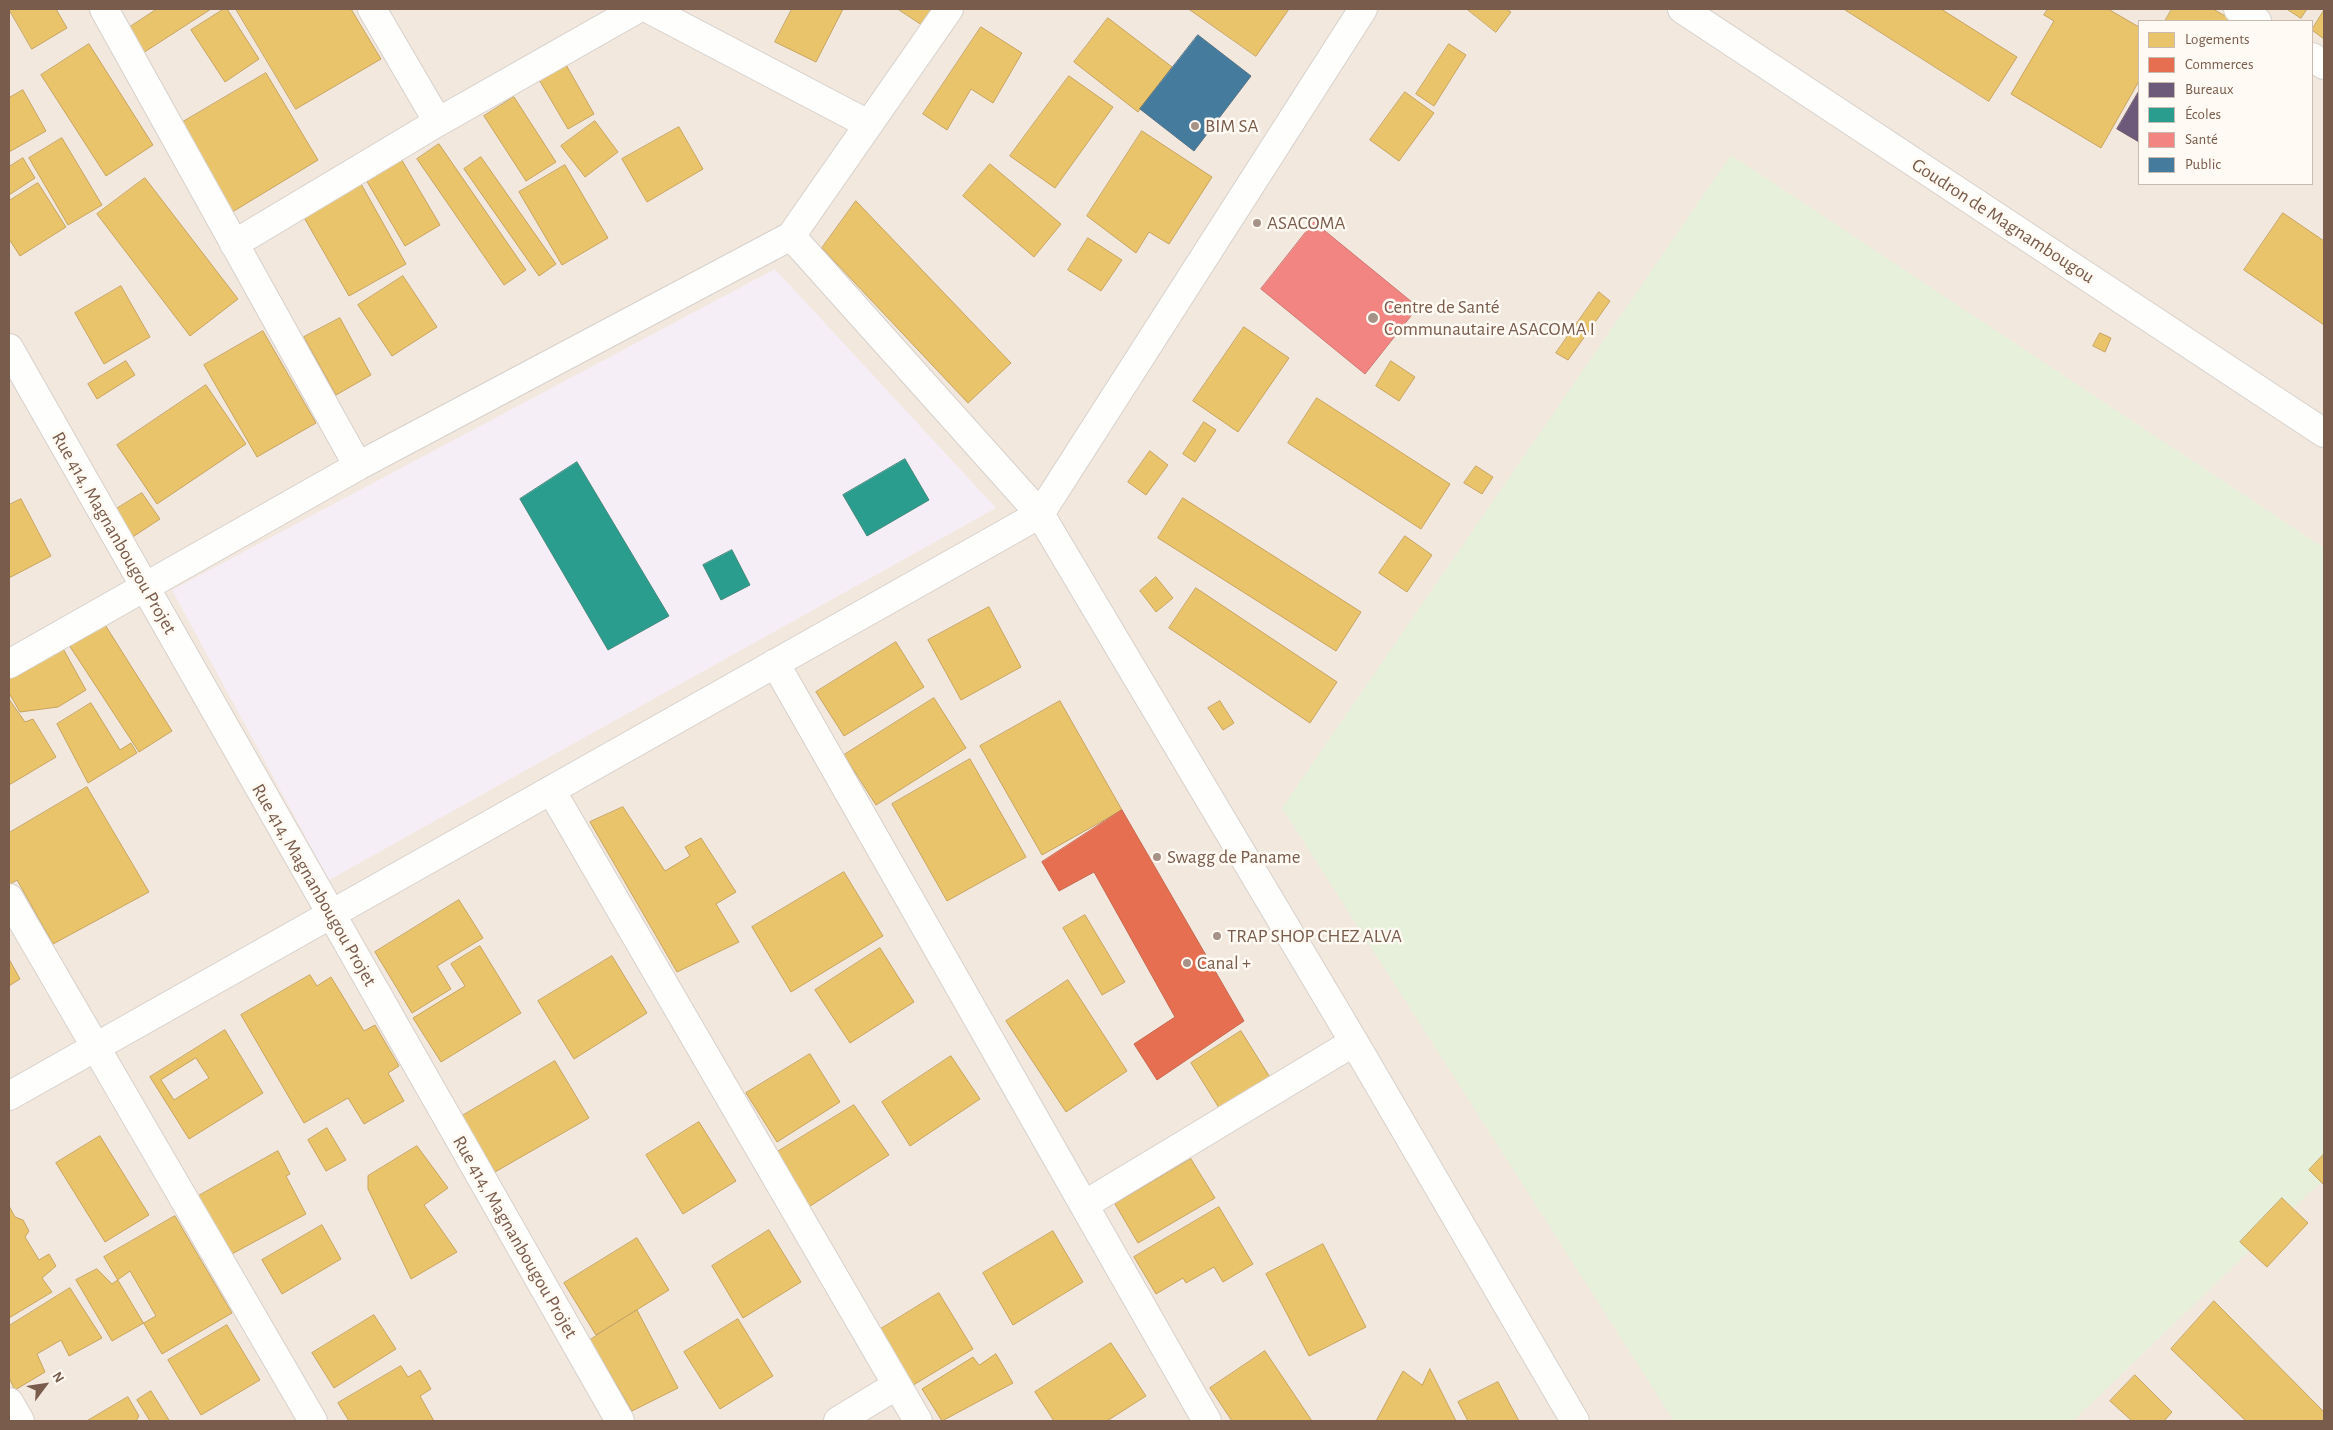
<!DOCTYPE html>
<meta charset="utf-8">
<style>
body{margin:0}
#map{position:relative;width:2333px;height:1430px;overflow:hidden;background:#f9f5f0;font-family:"Alegreya Sans",sans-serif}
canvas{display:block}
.frame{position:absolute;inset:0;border:10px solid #7a5c4d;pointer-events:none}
.legend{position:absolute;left:2138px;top:20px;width:175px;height:165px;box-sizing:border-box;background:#fffaf3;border:1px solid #cabbb1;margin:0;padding:6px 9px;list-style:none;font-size:15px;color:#7a5c4d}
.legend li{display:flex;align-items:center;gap:10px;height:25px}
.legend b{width:25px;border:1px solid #cabbb1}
.north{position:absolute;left:20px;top:1360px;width:50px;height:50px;-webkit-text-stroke:4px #fffaf3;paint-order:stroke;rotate:59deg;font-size:14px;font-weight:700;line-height:20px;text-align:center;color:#7a5c4d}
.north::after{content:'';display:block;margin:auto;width:18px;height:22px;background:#7a5c4d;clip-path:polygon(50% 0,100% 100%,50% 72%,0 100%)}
</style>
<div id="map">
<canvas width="2333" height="1430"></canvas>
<div class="frame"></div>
<ul class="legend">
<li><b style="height:14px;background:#e9c46a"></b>Logements</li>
<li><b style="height:14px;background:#e76f51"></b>Commerces</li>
<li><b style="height:14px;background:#6d597a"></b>Bureaux</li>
<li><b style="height:14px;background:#2a9d8f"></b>Écoles</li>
<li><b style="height:14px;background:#f28482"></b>Santé</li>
<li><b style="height:14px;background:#457b9d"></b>Public</li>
</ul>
<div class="north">N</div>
</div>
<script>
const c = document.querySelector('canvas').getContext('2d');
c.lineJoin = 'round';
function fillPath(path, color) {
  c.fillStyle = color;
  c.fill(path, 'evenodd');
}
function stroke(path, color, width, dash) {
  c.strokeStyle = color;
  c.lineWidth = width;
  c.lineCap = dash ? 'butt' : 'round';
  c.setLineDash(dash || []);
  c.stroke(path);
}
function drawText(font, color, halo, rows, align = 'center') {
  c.font = font + ' "Alegreya Sans",sans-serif';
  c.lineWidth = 5;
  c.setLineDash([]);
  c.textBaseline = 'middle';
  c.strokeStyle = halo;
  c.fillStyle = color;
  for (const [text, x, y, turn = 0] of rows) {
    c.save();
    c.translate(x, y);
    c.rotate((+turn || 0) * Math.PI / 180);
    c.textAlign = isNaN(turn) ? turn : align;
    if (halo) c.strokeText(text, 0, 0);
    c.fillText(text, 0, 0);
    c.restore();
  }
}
fillPath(new Path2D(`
 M 9,9 L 2324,9 L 2324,1421 L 9,1421 ZM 2139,21 L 2312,21 L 2312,184 L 2139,184 Z`), '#f2e8de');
fillPath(new Path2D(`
 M 775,269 L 996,508 L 329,880 L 172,590 Z`), '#f6eef6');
fillPath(new Path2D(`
 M 1731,155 L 2324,548 L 2324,1179 L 2073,1421 L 1674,1421 L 1282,808 Z`), '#e7f0db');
const homes = new Path2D(`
 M 9,9 L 56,9 L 67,28 L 32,49 Z
 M 157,9 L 211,9 L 143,53 L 127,29 Z
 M 224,9 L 227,9 L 259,59 L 225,82 L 191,30 Z
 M 236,9 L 351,9 L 381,59 L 296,109 Z
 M 792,9 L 843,9 L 816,62 L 775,42 Z
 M 898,9 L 941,9 L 927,28 Z
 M 1189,9 L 1289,9 L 1256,56 Z
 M 1467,9 L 1506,9 L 1511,12 L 1496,32 Z
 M 1844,9 L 1941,9 L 2017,57 L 1989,101 Z
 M 2048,9 L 2108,9 L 2139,27 L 2139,81 L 2101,148 L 2011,94 L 2054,21 L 2044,15 Z
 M 2172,9 L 2213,9 L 2234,21 L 2165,21 Z
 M 2287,9 L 2307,9 L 2301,18 Z
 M 2324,10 L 2324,39 L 2312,30 Z
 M 1108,18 L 1172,67 L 1138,112 L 1074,62 Z
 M 981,27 L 1022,53 L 993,103 L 971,89 L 947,130 L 923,114 Z
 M 89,44 L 153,145 L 106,176 L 41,75 Z
 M 1449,44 L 1466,55 L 1434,106 L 1416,94 Z
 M 565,63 L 594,114 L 568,129 L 538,78 Z
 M 266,73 L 318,160 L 229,214 L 176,126 Z
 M 1069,76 L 1113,107 L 1055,188 L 1010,156 Z
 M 23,90 L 46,131 L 9,152 L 9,98 Z
 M 1405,92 L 1434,113 L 1399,161 L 1370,140 Z
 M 514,97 L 556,162 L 526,181 L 484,116 Z
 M 595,121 L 618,152 L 585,177 L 561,146 Z
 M 679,127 L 703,169 L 647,202 L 622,159 Z
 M 1142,131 L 1212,177 L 1169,244 L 1149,232 L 1136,253 L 1087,216 Z
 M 62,138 L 102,205 L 68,225 L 29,158 Z
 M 439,144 L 526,270 L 504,285 L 417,159 Z
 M 397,152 L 440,225 L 405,246 L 362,173 Z
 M 481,157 L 556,264 L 539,276 L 464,169 Z
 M 23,158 L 35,178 L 9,195 L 9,167 Z
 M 990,164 L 1061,224 L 1034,257 L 963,196 Z
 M 565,165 L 608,238 L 562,265 L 519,192 Z
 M 356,175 L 406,264 L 349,296 L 298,207 Z
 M 145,178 L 238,299 L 190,336 L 97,214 Z
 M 38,183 L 66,227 L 20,256 L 9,239 L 9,201 Z
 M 856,201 L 1011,363 L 968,403 L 822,248 Z
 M 2283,213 L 2324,241 L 2324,325 L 2244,270 Z
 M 1088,238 L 1122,260 L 1101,291 L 1068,270 Z
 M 403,276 L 437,327 L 392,356 L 358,305 Z
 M 121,286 L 150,337 L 104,364 L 75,313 Z
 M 1599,292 L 1610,301 L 1568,360 L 1556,353 Z
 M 340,318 L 371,375 L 336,395 L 304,337 Z
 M 1244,327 L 1289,358 L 1238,432 L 1193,401 Z
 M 263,331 L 316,423 L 257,457 L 204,365 Z
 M 2100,333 L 2111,338 L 2105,352 L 2093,346 Z
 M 126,361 L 135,375 L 97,399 L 88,384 Z
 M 1391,361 L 1415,377 L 1399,401 L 1376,386 Z
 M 206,385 L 246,444 L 157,504 L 117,445 Z
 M 1317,398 L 1450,484 L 1421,529 L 1288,443 Z
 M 1204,422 L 1216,430 L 1195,462 L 1183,454 Z
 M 1150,451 L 1168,465 L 1146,495 L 1128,482 Z
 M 1476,466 L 1493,477 L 1482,494 L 1464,483 Z
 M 142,493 L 160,519 L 131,538 L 113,511 Z
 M 1183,498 L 1361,612 L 1336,651 L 1158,538 Z
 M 21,499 L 51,556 L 9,578 L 9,505 Z
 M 1405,536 L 1432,555 L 1407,592 L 1379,573 Z
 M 1156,577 L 1173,598 L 1156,612 L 1140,591 Z
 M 1196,588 L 1337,682 L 1310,723 L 1169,628 Z
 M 989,607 L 1021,667 L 961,700 L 928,640 Z
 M 102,620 L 172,731 L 139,752 L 67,642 Z
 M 896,642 L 924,687 L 844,736 L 816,692 Z
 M 61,645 L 86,690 L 58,707 L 20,712 L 9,693 L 9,675 Z
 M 934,698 L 966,748 L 876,805 L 844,755 Z
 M 9,699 L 25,722 L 33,719 L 56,757 L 9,785 Z
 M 1060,701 L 1122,810 L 1042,855 L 980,746 Z
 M 1220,701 L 1234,723 L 1223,730 L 1208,708 Z
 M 91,703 L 120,750 L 131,743 L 137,753 L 88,783 L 57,724 Z
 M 970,759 L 1026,857 L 947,901 L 892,804 Z
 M 87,787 L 149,892 L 53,944 L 17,880 L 9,885 L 9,833 Z
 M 623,807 L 665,871 L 690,856 L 685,847 L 701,838 L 736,892 L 716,904 L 739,942 L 677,972 L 590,822 Z
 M 844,872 L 883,936 L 791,992 L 752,927 Z
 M 459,900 L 483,938 L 437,966 L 451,989 L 412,1013 L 375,952 Z
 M 1085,915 L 1125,982 L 1102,995 L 1063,928 Z
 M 480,946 L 521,1013 L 441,1062 L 413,1018 L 465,986 L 451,964 Z
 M 880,948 L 914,1002 L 850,1043 L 815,990 Z
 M 612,956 L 647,1013 L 574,1059 L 538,1001 Z
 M 9,959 L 20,979 L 9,986 Z
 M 310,975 L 317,986 L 331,977 L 364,1031 L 375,1025 L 399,1066 L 388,1073 L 404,1101 L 364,1124 L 348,1098 L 304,1123 L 241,1015 Z
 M 1068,980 L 1127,1071 L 1066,1112 L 1006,1021 Z
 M 225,1030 L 263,1093 L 189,1139 L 150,1077 ZM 196,1058 L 209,1078 L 174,1100 L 161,1080 Z
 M 1241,1031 L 1271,1079 L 1221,1111 L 1191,1063 Z
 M 810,1054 L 840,1102 L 777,1142 L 746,1093 Z
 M 951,1056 L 980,1099 L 910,1146 L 882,1102 Z
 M 555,1061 L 589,1118 L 495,1172 L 462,1116 Z
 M 854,1105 L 889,1155 L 804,1210 L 769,1157 Z
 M 699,1122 L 736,1181 L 683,1214 L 646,1155 Z
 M 327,1128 L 346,1160 L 326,1171 L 308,1140 Z
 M 100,1136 L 149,1215 L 105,1242 L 56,1163 Z
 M 417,1146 L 448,1188 L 424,1205 L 457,1252 L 411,1279 L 368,1189 L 368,1176 Z
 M 278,1151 L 290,1174 L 286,1176 L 306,1214 L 228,1256 L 195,1198 Z
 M 2324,1154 L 2324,1185 L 2309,1170 Z
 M 1191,1159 L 1215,1198 L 1138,1243 L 1115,1204 Z
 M 2282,1198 L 2308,1223 L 2267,1267 L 2240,1242 Z
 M 9,1206 L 15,1217 L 23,1220 L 29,1231 L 25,1237 L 39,1260 L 49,1254 L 56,1266 L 42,1278 L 52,1292 L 9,1318 Z
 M 1219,1207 L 1253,1264 L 1223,1282 L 1214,1267 L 1186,1283 L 1183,1278 L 1156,1294 L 1134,1257 Z
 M 175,1216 L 232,1313 L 162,1354 L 104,1257 Z
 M 322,1225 L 341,1259 L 282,1294 L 262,1260 Z
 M 769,1230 L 801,1282 L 743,1318 L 712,1266 Z
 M 1053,1231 L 1083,1282 L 1013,1325 L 983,1273 Z
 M 637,1238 L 669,1290 L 596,1335 L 564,1283 Z
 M 1323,1244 L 1366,1327 L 1309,1356 L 1266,1274 Z
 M 97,1269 L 112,1284 L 130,1271 L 156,1316 L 112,1341 L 76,1280 Z
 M 70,1288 L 102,1338 L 69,1356 L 61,1340 L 37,1354 L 45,1372 L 15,1390 L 9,1378 L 9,1326 Z
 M 939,1293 L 973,1349 L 905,1390 L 871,1335 Z
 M 2214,1301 L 2324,1412 L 2324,1421 L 2246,1421 L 2171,1349 Z
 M 637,1310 L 678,1388 L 632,1411 L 590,1340 Z
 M 374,1315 L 396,1349 L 334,1388 L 312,1353 Z
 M 738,1319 L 773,1376 L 720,1409 L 684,1352 Z
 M 227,1325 L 260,1380 L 201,1415 L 168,1360 Z
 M 1111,1343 L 1146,1396 L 1107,1421 L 1054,1421 L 1035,1392 Z
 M 1265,1351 L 1312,1421 L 1232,1421 L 1210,1388 Z
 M 996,1354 L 1013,1383 L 942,1421 L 922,1389 L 973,1357 L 979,1365 Z
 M 401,1366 L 408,1377 L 420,1370 L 431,1389 L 420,1396 L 434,1421 L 349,1421 L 338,1403 Z
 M 1430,1369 L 1456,1421 L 1376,1421 L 1403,1371 L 1422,1385 Z
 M 2135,1375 L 2172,1412 L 2164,1421 L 2132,1421 L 2110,1401 Z
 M 1498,1382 L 1519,1421 L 1468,1421 L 1458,1402 Z
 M 151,1391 L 169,1420 L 168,1421 L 150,1421 L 137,1400 Z
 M 128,1397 L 139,1416 L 136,1421 L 87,1421 Z`);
fillPath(homes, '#e9c46a');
stroke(homes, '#c8a561', 1);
const shops = new Path2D(`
 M 1122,810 L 1244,1021 L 1157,1080 L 1134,1044 L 1175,1017 L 1094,872 L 1059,891 L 1042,862 Z`);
fillPath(shops, '#e76f51');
stroke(shops, '#c66950', 1);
const offices = new Path2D(`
 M 2139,91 L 2139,142 L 2117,129 Z`);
fillPath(offices, '#6d597a');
stroke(offices, '#715a6c', 1);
const schools = new Path2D(`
 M 905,459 L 929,500 L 867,536 L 843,495 Z
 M 577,462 L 669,616 L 608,650 L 520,499 Z
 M 732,550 L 750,585 L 721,600 L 703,565 Z`);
fillPath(schools, '#2a9d8f');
stroke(schools, '#428a7b', 1);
const health = new Path2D(`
 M 1314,222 L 1418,307 L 1365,374 L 1261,289 Z`);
fillPath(health, '#f28482');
stroke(health, '#ce7872', 1);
const public = new Path2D(`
 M 1198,35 L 1251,76 L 1194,151 L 1140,109 Z`);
fillPath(public, '#457b9d');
stroke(public, '#557285', 1);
const minor = new Path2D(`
 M 104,9 L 358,466
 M 372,9 L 438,122
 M 649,9 L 868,124
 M 1682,9 L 2324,433
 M 2238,9 L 2257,21
 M 2312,57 L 2324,65
 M 791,236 L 1040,514 L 1354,1042 L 1575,1421
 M 234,244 L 438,122 L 637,9
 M 9,348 L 620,1421
 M 775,663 L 1207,1421
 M 9,664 L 358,466 L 791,236 L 949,9
 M 551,790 L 918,1421
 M 9,898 L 313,1421
 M 9,1096 L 1040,514 L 1363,9
 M 1084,1205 L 1354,1042
 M 9,1402 L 20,1421
 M 838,1421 L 897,1385`);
stroke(minor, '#d7d1cb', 30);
stroke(minor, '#fefefd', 28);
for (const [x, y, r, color] of [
 [1195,126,5,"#a69286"],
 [1257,223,5,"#a69286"],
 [1373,318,6,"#a69286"],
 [1157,857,5,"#a69286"],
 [1217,936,5,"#a69286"],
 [1187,963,5,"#a69286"]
]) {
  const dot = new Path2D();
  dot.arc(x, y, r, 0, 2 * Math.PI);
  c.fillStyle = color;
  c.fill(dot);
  stroke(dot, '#fffaf3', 2);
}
drawText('19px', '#7a5c4d', '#fffaf3', [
 ["BIM SA",1205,126],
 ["ASACOMA",1267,223],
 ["Centre de Santé",1384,307],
 ["Communautaire ASACOMA I",1384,329],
 ["Swagg de Paname",1167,857],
 ["TRAP SHOP CHEZ ALVA",1227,936],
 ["Canal +",1197,963]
], 'left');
drawText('19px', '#7a5c4d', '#fffaf3', [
 ["Goudron de Magnambougou",2003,221,33],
 ["Rue 414, Magnanbougou Projet",114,533,60],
 ["Rue 414, Magnanbougou Projet",314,885,60],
 ["Rue 414, Magnanbougou Projet",515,1237,60]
]);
</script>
